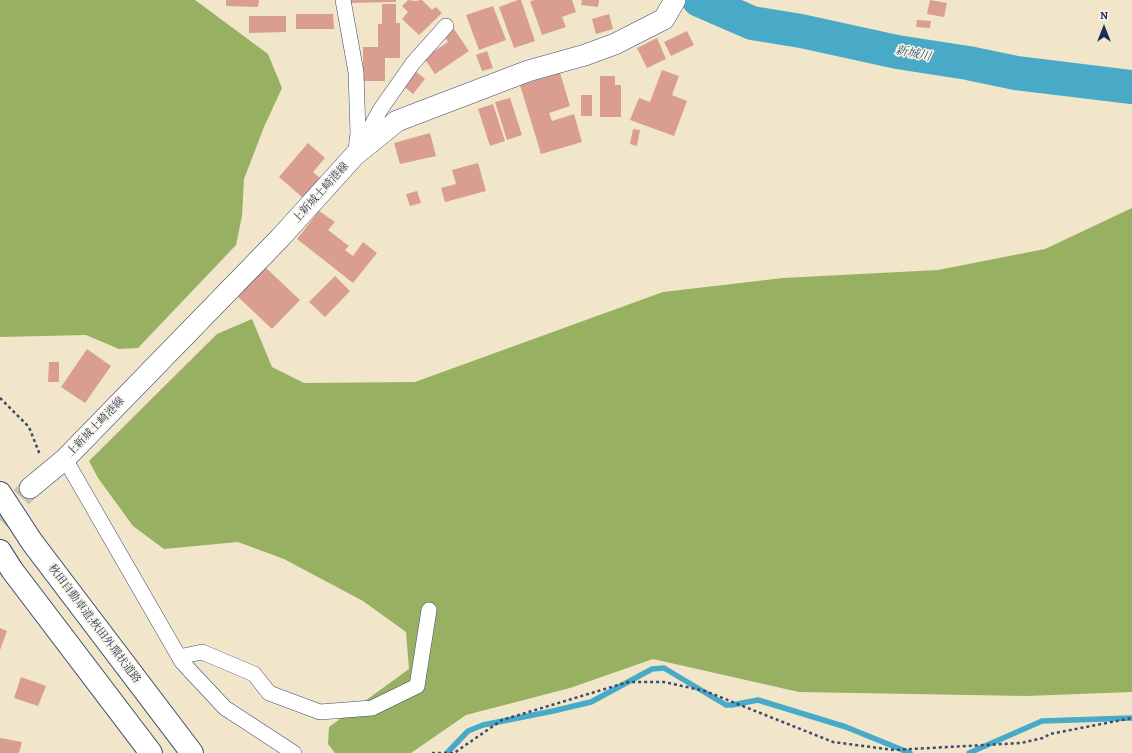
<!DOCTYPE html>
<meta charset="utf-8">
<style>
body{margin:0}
#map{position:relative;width:1132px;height:753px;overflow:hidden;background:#f1e6c9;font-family:Alegreya,serif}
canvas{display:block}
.north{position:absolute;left:1084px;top:8px;width:40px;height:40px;-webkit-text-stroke:3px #fcf5e5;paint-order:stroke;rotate:0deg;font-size:11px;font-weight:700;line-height:16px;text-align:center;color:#1b2f5e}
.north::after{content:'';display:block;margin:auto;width:14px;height:18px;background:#1b2f5e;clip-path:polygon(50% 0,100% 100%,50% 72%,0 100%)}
</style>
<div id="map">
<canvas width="1132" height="753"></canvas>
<div class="north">N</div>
</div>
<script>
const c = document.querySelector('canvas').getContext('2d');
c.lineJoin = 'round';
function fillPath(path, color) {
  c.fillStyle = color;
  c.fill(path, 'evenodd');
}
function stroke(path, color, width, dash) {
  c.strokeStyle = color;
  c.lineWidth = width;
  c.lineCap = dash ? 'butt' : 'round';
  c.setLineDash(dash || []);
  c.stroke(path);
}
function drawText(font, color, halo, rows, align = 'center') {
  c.font = font + ' Alegreya,"Noto Serif JP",serif';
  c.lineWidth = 3;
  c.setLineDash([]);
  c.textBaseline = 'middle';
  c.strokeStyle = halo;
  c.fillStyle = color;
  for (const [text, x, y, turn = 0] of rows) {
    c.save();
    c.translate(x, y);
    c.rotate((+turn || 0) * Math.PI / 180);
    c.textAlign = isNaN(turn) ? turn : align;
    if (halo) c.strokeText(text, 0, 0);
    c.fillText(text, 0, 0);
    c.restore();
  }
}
fillPath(new Path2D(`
 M 0,0 L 195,0 L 268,54 L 282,88 L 264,127 L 244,179 L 242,216 L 236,245 L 138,348 L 119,349 L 86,335 L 0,337 Z
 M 1132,208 L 1132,692 L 1026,696 L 799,692 L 653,659 L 570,688 L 466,715 L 411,753 L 335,753 L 328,744 L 329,727 L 409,669 L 406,632 L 363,601 L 284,559 L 238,542 L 164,549 L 133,526 L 98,478 L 89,461 L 217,334 L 252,319 L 272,367 L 304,383 L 415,382 L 663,292 L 783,278 L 938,270 L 1045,249 Z`), '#98b062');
stroke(new Path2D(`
 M 447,753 L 468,731 L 483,725 L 553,711 L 591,702 L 652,669 L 664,668 L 726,705 L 732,705 L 758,700 L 846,727 L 910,753
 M 969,753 L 1042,721 L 1132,718`), '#48aac7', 5.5);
stroke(new Path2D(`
 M 699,0 L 752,23 L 801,31 L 897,52 L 968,63 L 1016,73 L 1132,87`), '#48aac7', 34);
fillPath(new Path2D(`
 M 226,0 L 259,0 L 258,7 L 226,6 Z
 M 350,0 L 396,0 L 396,2 L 350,3 Z
 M 408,0 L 415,1 L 422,0 L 432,10 L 436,7 L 442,13 L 419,35 L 402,19 L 408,12 L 402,6 Z
 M 518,0 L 521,0 L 535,41 L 514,48 L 499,7 Z
 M 535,0 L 572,0 L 576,12 L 562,17 L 566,27 L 542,35 L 530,1 Z
 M 582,0 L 599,0 L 598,7 L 581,5 Z
 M 930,0 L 947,3 L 944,17 L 927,14 Z
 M 382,4 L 396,4 L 396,23 L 400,23 L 400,58 L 385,58 L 385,81 L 363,81 L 363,47 L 378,47 L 378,24 L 382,24 Z
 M 493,6 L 506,40 L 479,50 L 466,15 Z
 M 296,14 L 333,14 L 334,29 L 296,29 Z
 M 609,14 L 613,29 L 596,34 L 592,19 Z
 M 249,16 L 286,16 L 286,32 L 249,33 Z
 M 917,20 L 931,21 L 930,28 L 916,27 Z
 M 454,29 L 469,51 L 435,74 L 424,58 L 448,42 L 444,36 Z
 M 687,31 L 694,45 L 671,56 L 664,42 Z
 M 657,38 L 666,59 L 647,68 L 637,48 Z
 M 487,51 L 493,68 L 482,71 L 476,55 Z
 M 414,70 L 425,79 L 413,94 L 402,85 Z
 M 662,70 L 679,76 L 672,95 L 687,101 L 674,136 L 630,120 L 639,98 L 650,102 Z
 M 560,73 L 570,106 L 549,113 L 552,121 L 574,114 L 582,142 L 541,154 L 520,85 Z
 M 600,76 L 615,76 L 615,85 L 621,85 L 621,117 L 600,117 Z
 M 581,95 L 592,95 L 592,116 L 581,116 Z
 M 510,98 L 522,135 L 507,140 L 495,102 Z
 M 493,104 L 505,141 L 490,146 L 478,109 Z
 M 633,129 L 640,130 L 637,146 L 630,144 Z
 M 430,133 L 436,156 L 400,164 L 394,143 Z
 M 308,143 L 325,158 L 313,172 L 320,178 L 303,198 L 279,177 Z
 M 478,163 L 486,191 L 445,202 L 441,188 L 456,184 L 452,170 Z
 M 417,191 L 421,203 L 410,206 L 406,194 Z
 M 319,211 L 335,222 L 328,230 L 349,246 L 345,250 L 353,256 L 363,242 L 377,253 L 353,283 L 297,239 Z
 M 264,266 L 300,300 L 272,329 L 236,295 Z
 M 335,276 L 350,291 L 325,317 L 309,302 Z
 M 87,349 L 111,366 L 85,403 L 61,387 Z
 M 49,362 L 59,362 L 59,382 L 48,382 Z
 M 0,628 L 7,631 L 0,650 Z
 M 21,677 L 46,686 L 38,706 L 14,698 Z
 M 0,738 L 22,742 L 19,753 L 0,753 Z`), '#d99e8f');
stroke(new Path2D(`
 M 0,520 L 30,488`), '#c6c1b4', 21, [21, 10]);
const minor = new Path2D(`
 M 343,0 L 356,72 L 358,133 L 356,150
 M 360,147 L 380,110 L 413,63 L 446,26
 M 65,459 L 182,662 L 225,708 L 294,753
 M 179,657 L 202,652 L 254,674 L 269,693 L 320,712 L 372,708 L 417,686 L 429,610`);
const secondary = new Path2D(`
 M 30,488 L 65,459 L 280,238 L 355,155 L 397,121 L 528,71 L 585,55 L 615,44 L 664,19 L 675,0`);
const motorway = new Path2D(`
 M 0,493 L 32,542 L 192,753
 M 0,551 L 12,570 L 151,753`);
stroke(minor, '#3b4a6e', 16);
stroke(secondary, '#3b4a6e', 22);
stroke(motorway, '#3b4a6e', 24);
stroke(new Path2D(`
 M 0,398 L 29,427 L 40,455
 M 432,753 L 454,753 L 502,720 L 628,682 L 664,682 L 705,691 L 833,742 L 894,750 L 1021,743 L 1043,738 L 1050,734 L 1132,718`), '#3b4a6e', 2.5, [3, 3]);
stroke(minor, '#fff', 15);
stroke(secondary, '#fff', 21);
stroke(motorway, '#fff', 22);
drawText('11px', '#1b2f5e', '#fcf5e5', [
 ["上新城土崎港線",321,193,-48],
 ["上新城土崎港線",96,427,-46],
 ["秋田自動車道;秋田外環状道路",94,624,53]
]);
drawText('italic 12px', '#2b5a83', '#fcf5e5', [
 ["新城川",913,54,11]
]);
</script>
